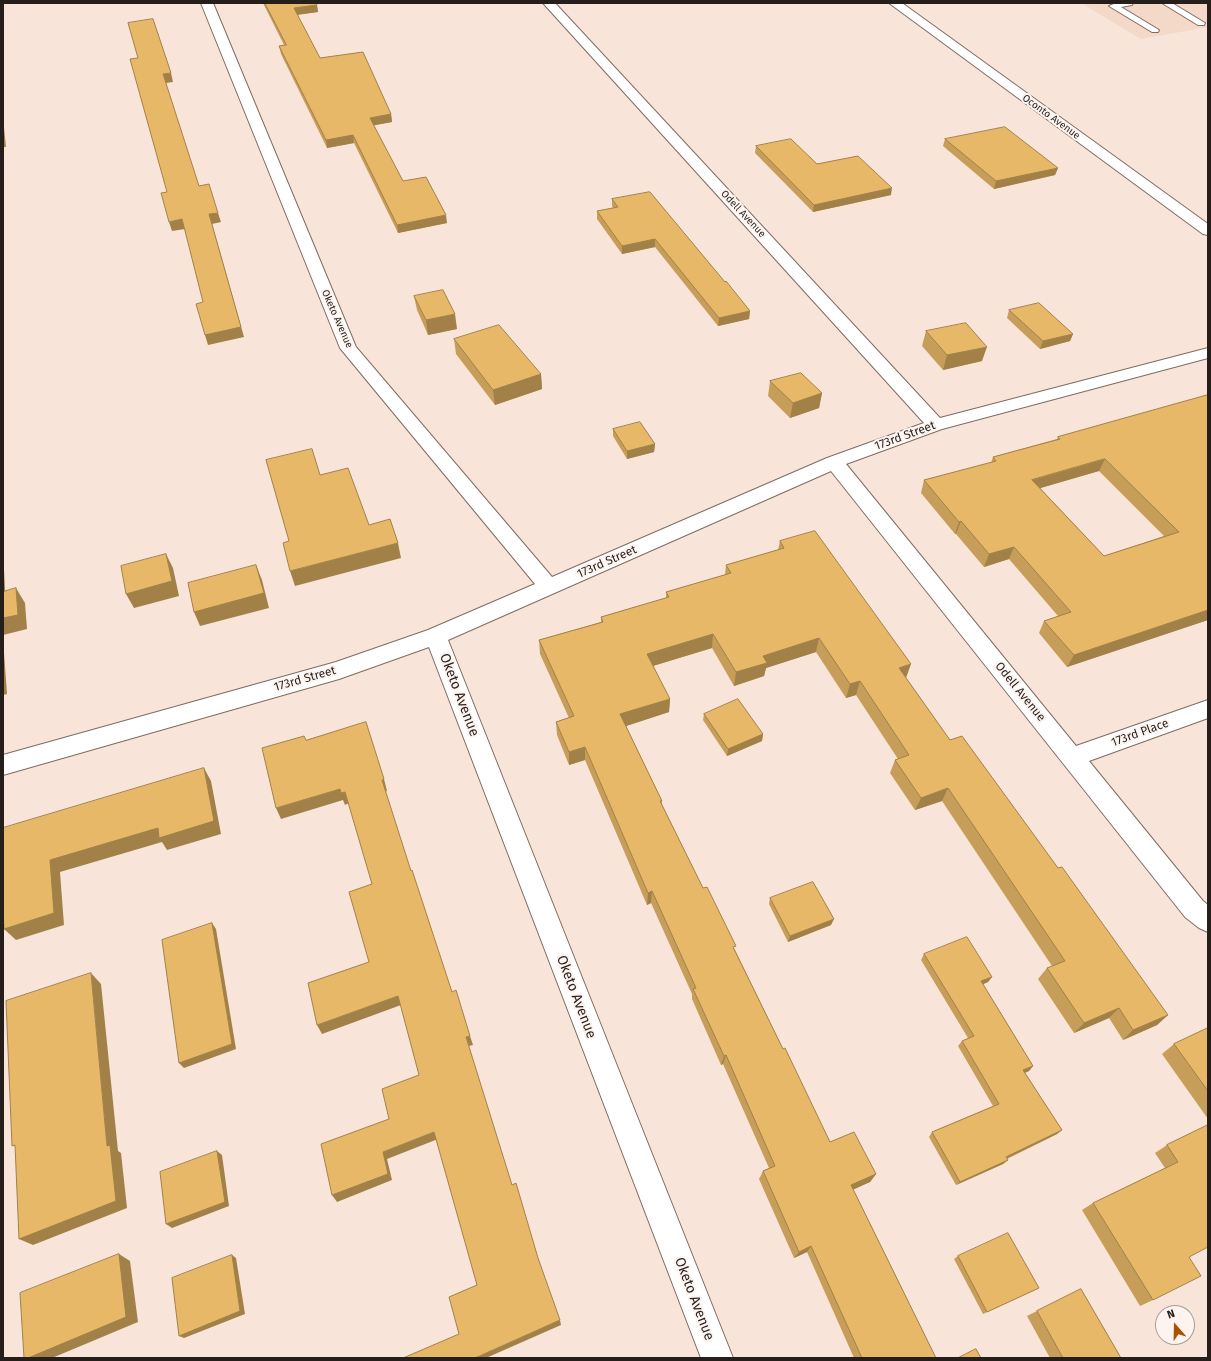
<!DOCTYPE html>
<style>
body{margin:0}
#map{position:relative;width:1211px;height:1361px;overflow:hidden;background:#f9e4d9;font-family:"Fira Sans",sans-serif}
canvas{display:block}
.frame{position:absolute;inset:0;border:4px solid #251e1a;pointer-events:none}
.north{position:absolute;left:1155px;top:1305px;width:40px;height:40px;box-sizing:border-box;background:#fdf4f0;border:1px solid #a79e9a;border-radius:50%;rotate:340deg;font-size:11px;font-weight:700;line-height:16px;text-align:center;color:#251e1a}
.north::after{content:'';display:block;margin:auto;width:14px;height:18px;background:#ae5000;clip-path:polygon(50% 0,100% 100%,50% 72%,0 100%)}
</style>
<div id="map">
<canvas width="1211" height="1361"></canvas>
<div class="frame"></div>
<div class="north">N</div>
</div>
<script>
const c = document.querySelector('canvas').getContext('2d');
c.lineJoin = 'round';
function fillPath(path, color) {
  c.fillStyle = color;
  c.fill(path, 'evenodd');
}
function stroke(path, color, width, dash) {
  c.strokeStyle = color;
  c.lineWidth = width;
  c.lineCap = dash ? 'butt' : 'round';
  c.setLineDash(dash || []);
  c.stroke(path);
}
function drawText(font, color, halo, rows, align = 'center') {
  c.font = font + ' "Fira Sans",sans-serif';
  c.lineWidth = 4;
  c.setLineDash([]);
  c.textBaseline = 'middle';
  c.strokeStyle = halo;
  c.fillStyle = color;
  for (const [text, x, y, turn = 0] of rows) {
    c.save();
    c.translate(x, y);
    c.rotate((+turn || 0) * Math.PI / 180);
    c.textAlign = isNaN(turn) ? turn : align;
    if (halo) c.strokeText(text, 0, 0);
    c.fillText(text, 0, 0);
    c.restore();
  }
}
fillPath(new Path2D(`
 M 1081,3 L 1208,3 L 1208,27 L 1141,39 Z`), '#f4d8c8');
const service = new Path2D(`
 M 1116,3 L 1133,3 L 1132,5 L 1121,7 L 1159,30 L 1158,32 L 1152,32 L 1109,6 Z
 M 1162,3 L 1172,3 L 1205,23 L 1204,25 L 1198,25 Z`);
const minor = new Path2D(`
 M 201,3 L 213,3 L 356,347 L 552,577 L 827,458 L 924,423 L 543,3 L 555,3 L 940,418 L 1208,348 L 1208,358 L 942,429 L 846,464 L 1076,746 L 1208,700 L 1208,718 L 1089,761 L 1203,901 L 1208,905 L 1208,932 L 1199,928 L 1185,917 L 831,471 L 448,640 L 733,1358 L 701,1358 L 429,647 L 339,679 L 3,775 L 3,755 L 336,662 L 428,630 L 535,584 L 340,348 Z
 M 889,3 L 902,3 L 1208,224 L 1208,235 L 1203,234 Z`);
stroke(service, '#7e6c62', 2);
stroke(minor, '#7e6c62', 2);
fillPath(service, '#fff');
fillPath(minor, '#fff');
fillPath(new Path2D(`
 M 263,3 L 316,3 L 317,5 L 318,12 L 297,15 L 320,58 L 391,114 L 392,122 L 373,125 L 403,181 L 447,223 L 398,233 L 354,143 L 327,148 L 281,54 L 279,46 L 284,45 Z
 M 945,139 L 1058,168 L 1055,175 L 994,189 L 943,146 Z
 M 756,146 L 817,164 L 891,195 L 813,212 L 755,153 Z
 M 612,199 L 725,282 L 750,311 L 749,319 L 718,326 L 655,247 L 622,254 L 597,219 L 597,211 L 613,208 L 612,206 Z
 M 414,296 L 457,329 L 428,335 L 417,310 Z
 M 1009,310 L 1073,334 L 1070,341 L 1040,349 L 1007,318 Z
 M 926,331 L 982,361 L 943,370 L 922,346 Z
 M 454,339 L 541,374 L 542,389 L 495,405 L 456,354 Z
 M 770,381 L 822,393 L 819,408 L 790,418 L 768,396 Z
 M 1208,395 L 1208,620 L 1067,667 L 1039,633 L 1044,621 L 1058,616 L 1009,559 L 984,567 L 956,534 L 955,534 L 921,493 L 924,480 L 991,463 L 993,457 L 1057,439 L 1058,437 ZM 1099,471 L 1164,536 L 1104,556 L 1040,488 Z
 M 613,429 L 655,444 L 654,452 L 627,459 L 613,436 Z
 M 780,541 L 906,678 L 950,740 L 1058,868 L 1168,1015 L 1157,1025 L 1123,1040 L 1109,1018 L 1074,1033 L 1038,979 L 1047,968 L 1052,966 L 942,801 L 915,810 L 890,773 L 895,760 L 898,759 L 856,695 L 846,698 L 816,652 L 766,668 L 764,676 L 734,686 L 712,648 L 653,666 L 670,699 L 669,712 L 626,726 L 662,801 L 662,805 L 703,888 L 735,950 L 783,1049 L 830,1142 L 876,1174 L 870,1182 L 853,1189 L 936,1358 L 854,1358 L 807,1252 L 794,1258 L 759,1179 L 763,1171 L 769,1168 L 723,1064 L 721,1065 L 692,999 L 692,994 L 651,903 L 647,905 L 585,760 L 569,765 L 557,735 L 556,722 L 569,718 L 540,654 L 539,640 L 601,622 L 601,617 L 666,598 L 666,592 L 725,575 L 726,565 L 778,550 Z
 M 704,714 L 763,734 L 762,741 L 727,756 L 703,720 Z
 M 770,898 L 831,925 L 788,942 L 769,904 Z
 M 924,954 L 992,977 L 988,982 L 983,984 L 1033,1066 L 1029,1071 L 1025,1073 L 1062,1130 L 1057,1134 L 1007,1159 L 1008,1160 L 1003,1164 L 956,1185 L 929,1137 L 932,1132 L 993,1106 L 958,1046 L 962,1041 L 968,1038 L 921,960 Z
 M 1208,1028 L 1208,1119 L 1162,1054 L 1174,1044 Z
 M 1208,1125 L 1189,1257 L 1153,1300 L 1140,1306 L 1082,1210 L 1093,1203 L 1165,1168 L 1155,1153 L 1167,1145 Z
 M 958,1256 L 1033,1290 L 983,1314 L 954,1259 Z
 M 1081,1289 L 1121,1358 L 1050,1358 L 1027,1316 Z`), '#c79e59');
fillPath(new Path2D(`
 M 317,5 L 318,12 L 295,15 L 294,8 Z
 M 171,73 L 173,82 L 166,83 L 163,74 Z
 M 391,114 L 392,122 L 371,126 L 370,118 Z
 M 3,118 L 6,147 L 3,147 Z
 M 353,135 L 354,143 L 327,148 L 326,140 Z
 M 1058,168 L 1055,175 L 994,189 L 996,181 Z
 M 892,188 L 891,195 L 813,212 L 814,205 Z
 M 218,213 L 221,222 L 212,224 L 244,337 L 208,345 L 205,335 L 209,214 Z
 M 446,215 L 447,223 L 398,233 L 397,225 Z
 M 182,219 L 185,229 L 172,231 L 169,222 Z
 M 655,239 L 655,247 L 622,254 L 622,246 Z
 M 750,311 L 749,319 L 718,326 L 719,318 Z
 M 455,314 L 457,329 L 428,335 L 426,320 Z
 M 1073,334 L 1070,341 L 1040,349 L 1043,341 Z
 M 987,347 L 982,361 L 943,370 L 947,355 Z
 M 541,374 L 542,389 L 495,405 L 493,390 Z
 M 822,393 L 819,408 L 790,418 L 793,403 Z
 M 655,444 L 654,452 L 627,459 L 627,451 Z
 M 1105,459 L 1099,471 L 1027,492 L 1032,480 Z
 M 961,521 L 956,534 L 955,534 L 959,522 Z
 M 398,543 L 401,558 L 295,586 L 290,571 Z
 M 1014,547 L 1009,559 L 984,567 L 989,554 Z
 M 166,554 L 173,568 L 179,596 L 134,608 L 126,594 Z
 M 256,565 L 262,580 L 269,608 L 200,626 L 194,612 Z
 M 3,568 L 4,569 L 6,608 L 3,604 Z
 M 16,588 L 25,603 L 27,629 L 3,635 L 3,618 Z
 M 1208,610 L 1208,620 L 1067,667 L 1074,655 Z
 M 713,634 L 712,648 L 646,668 L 647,654 Z
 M 819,638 L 816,652 L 766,668 L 764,676 L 734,686 L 736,672 L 763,656 Z
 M 3,639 L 7,694 L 3,695 Z
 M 911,664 L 906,678 L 899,668 Z
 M 860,681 L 856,695 L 846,698 L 850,684 Z
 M 670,699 L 669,712 L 620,728 L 620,714 Z
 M 763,734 L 762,741 L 727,756 L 728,749 Z
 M 585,747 L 585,760 L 569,765 L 569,752 Z
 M 204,768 L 211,781 L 221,834 L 167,850 L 162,842 L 60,872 L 64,925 L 16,940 L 4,929 L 50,860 Z
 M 384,779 L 387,791 L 385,792 L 382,780 Z
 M 948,788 L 942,801 L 915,810 L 921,798 Z
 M 340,789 L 345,792 L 349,803 L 345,805 L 343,800 L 281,819 L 276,808 Z
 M 652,891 L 651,903 L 647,905 L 648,893 Z
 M 834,919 L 831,925 L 788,942 L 790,936 Z
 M 212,923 L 216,929 L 236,1049 L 184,1068 L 179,1063 Z
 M 91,973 L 101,984 L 118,1151 L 121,1153 L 127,1208 L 33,1245 L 19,1239 L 107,1146 Z
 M 992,977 L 988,982 L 977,987 L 981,981 Z
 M 398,996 L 401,1005 L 322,1034 L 317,1025 Z
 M 1119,1008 L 1109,1018 L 1074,1033 L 1084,1023 Z
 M 1168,1015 L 1157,1025 L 1123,1040 L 1133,1030 Z
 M 470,1036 L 473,1045 L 469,1046 L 466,1037 Z
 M 726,1055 L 723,1064 L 721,1065 L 724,1056 Z
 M 1033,1066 L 1029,1071 L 1019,1075 L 1023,1070 Z
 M 1062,1130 L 1057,1134 L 1001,1161 L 1006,1157 Z
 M 434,1132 L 438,1139 L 387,1159 L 392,1180 L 337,1202 L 332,1195 L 383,1152 Z
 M 217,1151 L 222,1155 L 229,1206 L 172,1228 L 166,1224 Z
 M 1008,1160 L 1003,1164 L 956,1185 L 960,1182 Z
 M 876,1174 L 870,1182 L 846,1193 L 851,1185 Z
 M 811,1246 L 807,1252 L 794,1258 L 799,1252 Z
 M 119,1254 L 130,1261 L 138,1322 L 52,1358 L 28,1358 Z
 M 232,1255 L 236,1258 L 245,1314 L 184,1338 L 179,1336 Z
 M 1039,1288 L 1033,1290 L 983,1314 L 987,1312 Z
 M 560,1320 L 561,1325 L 486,1358 L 475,1358 Z`), '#a28148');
const building = new Path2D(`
 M 265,3 L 316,3 L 317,5 L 294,8 L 320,58 L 363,52 L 391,114 L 370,118 L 403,181 L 426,177 L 446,215 L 397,225 L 353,135 L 326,140 L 279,46 L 286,45 Z
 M 153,19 L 171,73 L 163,74 L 199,186 L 209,184 L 218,213 L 209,214 L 241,327 L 205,335 L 196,304 L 203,302 L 182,219 L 169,222 L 161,193 L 167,192 L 130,59 L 138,58 L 128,23 Z
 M 1005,127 L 1058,168 L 996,181 L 945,139 Z
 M 791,139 L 817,164 L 858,156 L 892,188 L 814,205 L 756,146 Z
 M 650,192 L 725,282 L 726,281 L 750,311 L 719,318 L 655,239 L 622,246 L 597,211 L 618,207 L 612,199 Z
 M 443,290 L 455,314 L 426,320 L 414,296 Z
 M 1039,303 L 1073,334 L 1043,341 L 1009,310 Z
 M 966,323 L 987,347 L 947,355 L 926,331 Z
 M 499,325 L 541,374 L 493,390 L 454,339 Z
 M 801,373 L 822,393 L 793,403 L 770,381 Z
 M 1208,395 L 1208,610 L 1074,655 L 1044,621 L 1071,612 L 1014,547 L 989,554 L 961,521 L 959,522 L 924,480 L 996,461 L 993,457 L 1060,439 L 1058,437 ZM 1105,459 L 1179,532 L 1104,556 L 1032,480 Z
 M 640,422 L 655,444 L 627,451 L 613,429 Z
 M 312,449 L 320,475 L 348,468 L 369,525 L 390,519 L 398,543 L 290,571 L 283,543 L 289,541 L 266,460 Z
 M 815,531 L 911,664 L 899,668 L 950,740 L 962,736 L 1058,868 L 1062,867 L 1168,1015 L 1133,1030 L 1119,1008 L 1084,1023 L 1047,968 L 1065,961 L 948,788 L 921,798 L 895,760 L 909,755 L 860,681 L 850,684 L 819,638 L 763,656 L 767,663 L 736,672 L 713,634 L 647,654 L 670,699 L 620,714 L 662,801 L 660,801 L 703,888 L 707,887 L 736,946 L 733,947 L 783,1049 L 785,1048 L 830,1142 L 854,1132 L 876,1174 L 851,1185 L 936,1358 L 862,1358 L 811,1246 L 799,1252 L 763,1171 L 775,1166 L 726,1055 L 724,1056 L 693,989 L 696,988 L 652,891 L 648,893 L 585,747 L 569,752 L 556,722 L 574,716 L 539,640 L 603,622 L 601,617 L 669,597 L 666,592 L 731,573 L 726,565 L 784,548 L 780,541 Z
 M 166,554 L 172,581 L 126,594 L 121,566 Z
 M 256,565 L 264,593 L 194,612 L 188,583 Z
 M 16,588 L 18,615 L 3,618 L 3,592 Z
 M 738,699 L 763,734 L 728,749 L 704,714 Z
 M 366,722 L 384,779 L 382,780 L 411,871 L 412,870 L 452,992 L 456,990 L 470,1036 L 466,1037 L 512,1185 L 516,1183 L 538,1258 L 560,1320 L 475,1358 L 403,1358 L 459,1334 L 449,1297 L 477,1285 L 434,1132 L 383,1152 L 388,1174 L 332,1195 L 321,1144 L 389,1119 L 382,1089 L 419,1075 L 398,996 L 317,1025 L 308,983 L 369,962 L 349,892 L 372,884 L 345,792 L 341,793 L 340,789 L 276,808 L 262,748 L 304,736 L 306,740 Z
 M 204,768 L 214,821 L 159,838 L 158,828 L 50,860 L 54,913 L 4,929 L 3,908 L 3,828 Z
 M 813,882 L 834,919 L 790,936 L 770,898 Z
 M 212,923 L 232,1044 L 179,1063 L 162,940 Z
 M 967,937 L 992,977 L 981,981 L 1033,1066 L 1023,1070 L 1062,1130 L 1006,1157 L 1008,1160 L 960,1182 L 932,1132 L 999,1104 L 962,1041 L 974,1036 L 924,954 Z
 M 91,973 L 107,1146 L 110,1145 L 116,1201 L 19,1239 L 15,1145 L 12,1146 L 6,1001 Z
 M 1208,1028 L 1208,1091 L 1174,1044 Z
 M 1208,1125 L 1208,1247 L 1189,1257 L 1201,1276 L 1153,1300 L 1093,1203 L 1178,1162 L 1167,1145 Z
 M 217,1151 L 225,1202 L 166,1224 L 160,1172 Z
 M 1008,1233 L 1039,1288 L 987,1312 L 958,1256 Z
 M 119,1254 L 126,1317 L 28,1358 L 24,1358 L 20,1293 Z
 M 232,1255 L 240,1311 L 179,1336 L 172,1278 Z
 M 1081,1289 L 1121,1358 L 1063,1358 L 1037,1311 Z
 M 976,1349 L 981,1358 L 958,1358 Z`);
fillPath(building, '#e7b867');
stroke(building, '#a28148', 1);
drawText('10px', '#251e1a', '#fdf4f0', [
 ["Oconto Avenue",1051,117,36],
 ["Odell Avenue",743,214,47],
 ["Oketo Avenue",337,319,66]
]);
drawText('12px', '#251e1a', '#fdf4f0', [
 ["173rd Street",905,436,-20],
 ["173rd Street",607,562,-24],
 ["173rd Street",305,679,-16],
 ["Odell Avenue",1020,692,51],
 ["173rd Place",1140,733,-20]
]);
drawText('14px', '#251e1a', '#fdf4f0', [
 ["Oketo Avenue",459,695,69],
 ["Oketo Avenue",576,997,69],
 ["Oketo Avenue",694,1299,69]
]);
</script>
